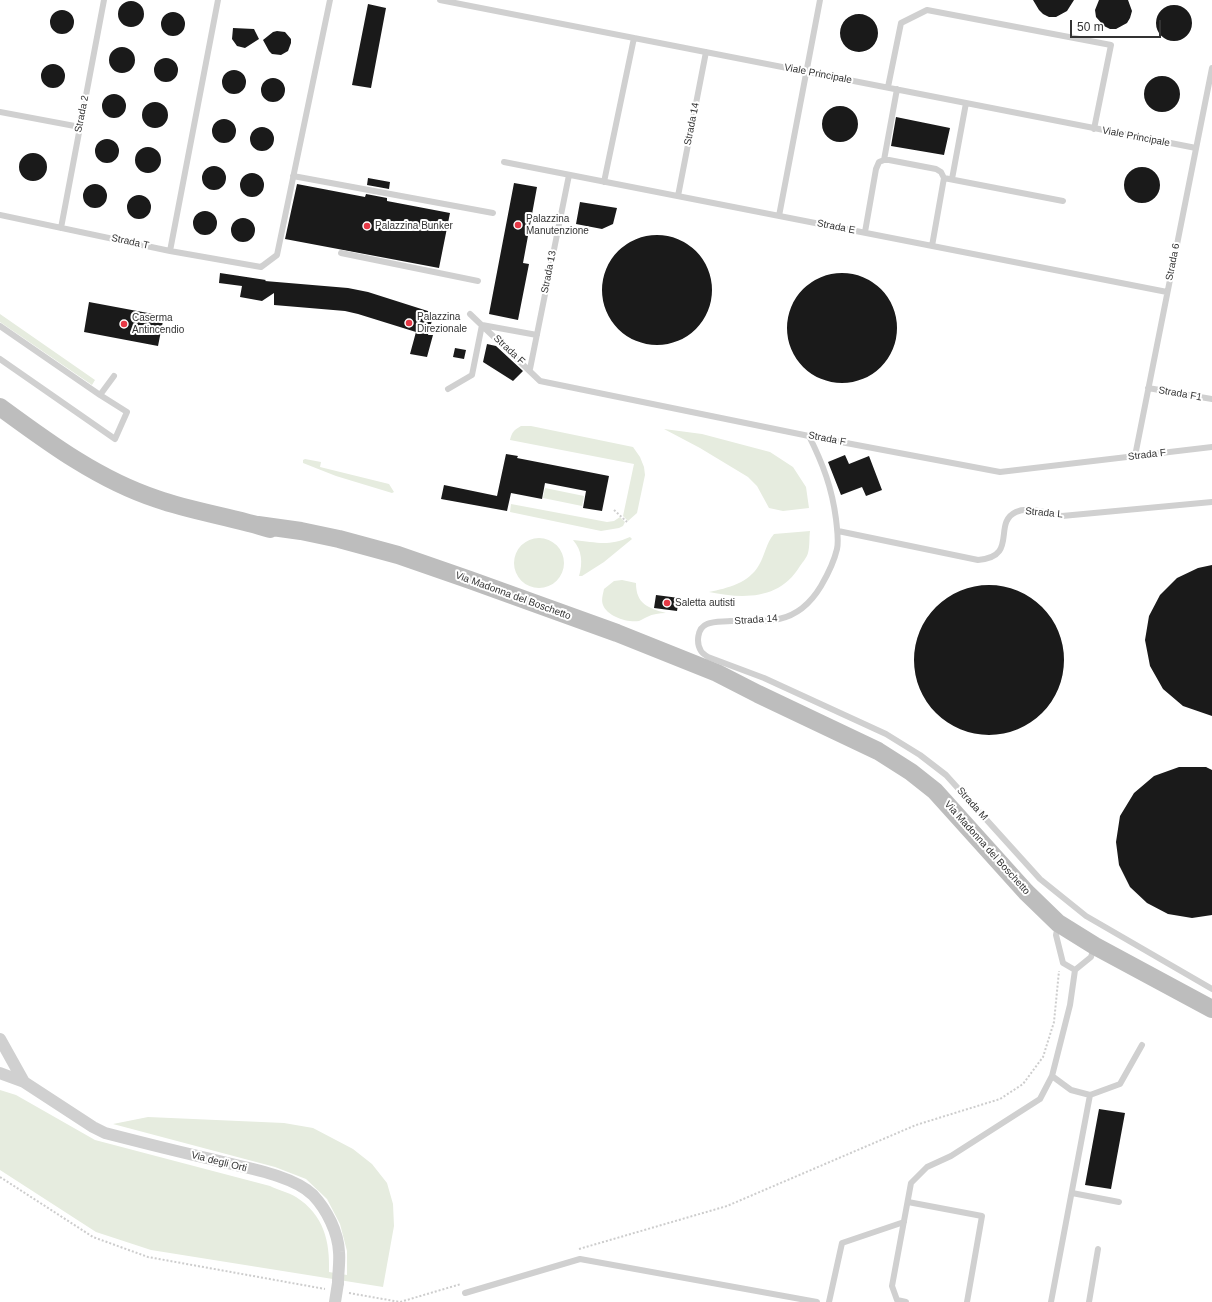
<!DOCTYPE html>
<style>
body{margin:0}
#map{position:relative;width:1212px;height:1302px;overflow:hidden;background:#fff;font-family:Helvetica,sans-serif}
canvas{display:block}
.scale{position:absolute;left:1070px;top:20px;width:91px;height:18px;box-sizing:border-box;border:2px solid #333;border-top:0;padding-left:5px;font-size:12px;line-height:14px;white-space:nowrap;color:#333;-webkit-text-stroke:3px #fff;paint-order:stroke}
</style>
<div id="map">
<canvas width="1212" height="1302"></canvas>
<div class="scale">50 m</div>
</div>
<script>
const c = document.querySelector('canvas').getContext('2d');
c.lineJoin = 'round';
function fillPath(path, color) {
  c.fillStyle = color;
  c.fill(path, 'evenodd');
}
function stroke(path, color, width, dash) {
  c.strokeStyle = color;
  c.lineWidth = width;
  c.lineCap = dash ? 'butt' : 'round';
  c.setLineDash(dash || []);
  c.stroke(path);
}
function drawText(font, color, halo, rows, align = 'center') {
  c.font = font + ' Helvetica,sans-serif';
  c.lineWidth = 4;
  c.setLineDash([]);
  c.textBaseline = 'middle';
  c.strokeStyle = halo;
  c.fillStyle = color;
  for (const [text, x, y, turn = 0] of rows) {
    c.save();
    c.translate(x, y);
    c.rotate((+turn || 0) * Math.PI / 180);
    c.textAlign = isNaN(turn) ? turn : align;
    if (halo) c.strokeText(text, 0, 0);
    c.fillText(text, 0, 0);
    c.restore();
  }
}
fillPath(new Path2D(`
 M 0,314 L 95,380 L 92,385 L 0,322 Z
 M 521,426 L 531,426 L 633,447 L 640,457 L 644,467 L 645,475 L 637,513 L 628,521 L 623,516 L 634,464 L 510,440 C 512,432 514,430 521,426 Z
 M 664,429 L 702,434 L 770,452 L 793,467 L 806,487 L 809,508 L 783,511 L 769,508 L 757,486 L 748,477 L 700,448 Z
 M 305,459 L 321,462 L 320,467 L 389,484 L 394,492 L 392,493 L 336,476 L 303,463 L 303,460 Z
 M 545,488 L 584,496 L 582,506 L 543,498 Z
 M 511,504 L 607,522 L 614,521 L 620,517 L 625,522 L 623,526 L 619,528 L 601,531 L 510,512 Z
 M 810,531 C 809,538 810,546 808,553 C 807,557 803,562 800,566 C 780,600 743,599 709,592 C 728,588 749,583 759,565 C 765,555 766,543 774,534 Z
 M 630,537 L 632,539 L 604,562 L 582,576 L 579,576 C 583,563 582,550 573,540 C 597,542 607,547 630,537 Z
 M514 563a25 25 0 1 1 50 0a25 25 0 1 1-50 0Z
 M 622,580 L 636,583 C 636,604 648,608 666,613 C 659,613 653,614 647,617 C 644,618 642,620 639,621 C 627,623 607,616 603,605 C 601,600 603,594 604,589 L 614,581 Z
 M 0,1090 L 16,1095 L 95,1140 L 270,1186 C 278,1190 288,1192 296,1197 C 324,1215 330,1241 329,1272 L 347,1275 L 347,1251 L 340,1224 L 327,1199 L 306,1179 L 275,1167 L 113,1124 L 148,1117 L 284,1123 L 313,1128 L 353,1149 L 372,1164 L 387,1183 L 393,1204 L 394,1226 L 383,1287 L 151,1250 L 96,1232 L 0,1170 Z`), '#e6ecdf');
fillPath(new Path2D(`
 M 1033,0 L 1074,0 L 1067,11 L 1056,17 L 1049,17 L 1043,14 L 1039,10 Z
 M 1099,0 L 1128,0 L 1132,11 L 1130,18 L 1127,23 L 1116,29 L 1110,29 L 1104,26 L 1096,17 L 1095,10 Z
 M118 14a13 13 0 1 1 26 0a13 13 0 1 1-26 0Z
 M 368,4 L 386,8 L 371,88 L 352,85 Z
 M1156 23a18 18 0 1 1 36 0a18 18 0 1 1-36 0Z
 M50 22a12 12 0 1 1 24 0a12 12 0 1 1-24 0Z
 M161 24a12 12 0 1 1 24 0a12 12 0 1 1-24 0Z
 M840 33a19 19 0 1 1 38 0a19 19 0 1 1-38 0Z
 M 233,28 L 254,29 L 259,39 L 245,48 L 237,46 L 232,39 Z
 M 277,31 L 285,32 L 291,39 L 291,43 L 288,51 L 281,55 L 272,54 L 269,51 L 263,40 L 273,32 Z
 M109 60a13 13 0 1 1 26 0a13 13 0 1 1-26 0Z
 M154 70a12 12 0 1 1 24 0a12 12 0 1 1-24 0Z
 M41 76a12 12 0 1 1 24 0a12 12 0 1 1-24 0Z
 M222 82a12 12 0 1 1 24 0a12 12 0 1 1-24 0Z
 M1144 94a18 18 0 1 1 36 0a18 18 0 1 1-36 0Z
 M261 90a12 12 0 1 1 24 0a12 12 0 1 1-24 0Z
 M102 106a12 12 0 1 1 24 0a12 12 0 1 1-24 0Z
 M142 115a13 13 0 1 1 26 0a13 13 0 1 1-26 0Z
 M822 124a18 18 0 1 1 36 0a18 18 0 1 1-36 0Z
 M 896,117 L 950,128 L 944,155 L 891,146 Z
 M212 131a12 12 0 1 1 24 0a12 12 0 1 1-24 0Z
 M250 139a12 12 0 1 1 24 0a12 12 0 1 1-24 0Z
 M95 151a12 12 0 1 1 24 0a12 12 0 1 1-24 0Z
 M135 160a13 13 0 1 1 26 0a13 13 0 1 1-26 0Z
 M19 167a14 14 0 1 1 28 0a14 14 0 1 1-28 0Z
 M202 178a12 12 0 1 1 24 0a12 12 0 1 1-24 0Z
 M1124 185a18 18 0 1 1 36 0a18 18 0 1 1-36 0Z
 M240 185a12 12 0 1 1 24 0a12 12 0 1 1-24 0Z
 M 368,178 L 390,182 L 389,189 L 367,185 Z
 M 514,183 L 537,187 L 523,263 L 529,264 L 518,320 L 489,314 Z
 M83 196a12 12 0 1 1 24 0a12 12 0 1 1-24 0Z
 M 297,184 L 365,197 L 366,194 L 387,198 L 387,201 L 450,213 L 439,268 L 285,239 Z
 M127 207a12 12 0 1 1 24 0a12 12 0 1 1-24 0Z
 M 580,202 L 617,208 L 613,224 L 602,229 L 576,224 Z
 M193 223a12 12 0 1 1 24 0a12 12 0 1 1-24 0Z
 M231 230a12 12 0 1 1 24 0a12 12 0 1 1-24 0Z
 M602 290a55 55 0 1 1 110 0a55 55 0 1 1-110 0Z
 M787 328a55 55 0 1 1 110 0a55 55 0 1 1-110 0Z
 M 220,273 L 266,280 L 265,281 L 348,288 L 368,292 L 434,313 L 428,335 L 433,335 L 427,357 L 410,354 L 416,332 L 358,314 L 345,311 L 274,305 L 274,293 L 262,301 L 240,297 L 242,286 L 219,283 Z
 M 89,302 L 164,316 L 158,346 L 84,332 Z
 M 487,344 L 496,346 L 523,371 L 513,381 L 483,362 Z
 M 455,348 L 466,350 L 464,359 L 453,357 Z
 M 506,454 L 518,456 L 517,458 L 609,476 L 602,511 L 583,508 L 586,491 L 545,483 L 542,499 L 511,493 L 507,511 L 441,499 L 444,485 L 497,496 Z
 M 845,455 L 849,464 L 869,456 L 882,490 L 866,496 L 862,487 L 841,495 L 828,462 Z
 M 1212,565 L 1212,716 L 1183,706 L 1163,689 L 1150,666 L 1145,640 L 1149,616 L 1160,595 L 1177,578 L 1198,568 Z
 M914 660a75 75 0 1 1 150 0a75 75 0 1 1-150 0Z
 M 656,595 L 679,598 L 677,611 L 654,608 Z
 M 1179,767 L 1206,767 L 1212,770 L 1212,915 L 1192,918 L 1168,914 L 1147,903 L 1130,887 L 1119,865 L 1116,842 L 1120,816 L 1134,793 L 1154,776 Z
 M 1099,1109 L 1125,1113 L 1111,1189 L 1085,1185 Z`), '#1a1a1a');
stroke(new Path2D(`
 M 614,510 L 627,522
 M 0,1177 L 93,1237 L 148,1257 L 325,1289
 M 579,1249 L 727,1206 L 916,1125 L 1000,1099 L 1023,1084 L 1043,1057 L 1054,1022 L 1059,971
 M 349,1293 L 400,1302 L 461,1284`), '#cdcdcd', 2, [2, 2]);
stroke(new Path2D(`
 M 440,0 L 1196,148
 M 888,87 L 901,23 L 927,10 L 1111,45 L 1094,129
 M 0,112 L 80,127
 M 884,160 L 897,89
 M 504,162 L 1167,292
 M 293,176 L 493,213
 M 944,178 L 1063,201
 M 952,179 L 966,103
 M 604,182 L 634,38
 M 678,196 L 706,52
 M 0,215 L 170,251 L 261,267 L 277,255 L 330,0
 M 779,216 L 820,0
 M 61,228 L 104,0
 M 865,232 L 876,169 L 879,162 L 884,160 L 889,160 L 936,169 L 941,172 L 944,178 L 932,246
 M 170,251 L 218,0
 M 341,253 L 478,281
 M 470,314 L 540,381 L 809,436 L 1000,472 L 1212,447
 M 0,326 L 100,395
 M 0,359 L 115,439 L 127,412 L 100,395 L 114,376
 M 530,369 L 569,175
 M 1148,388 L 1212,399
 M 448,389 L 472,375 L 482,325 L 537,335
 M 809,436 C 823,464 832,488 836,519 C 837,529 839,540 837,549 C 834,562 828,574 821,586 C 812,601 798,615 779,619 C 764,622 747,621 731,621 C 723,622 714,621 707,624 C 697,628 696,643 701,651 C 702,653 705,655 708,657 L 764,678 L 886,734 L 920,755 L 946,775 L 1040,879 L 1086,916 L 1212,989
 M 1135,456 L 1212,68
 M 838,531 L 978,560 C 1019,557 992,523 1016,512 C 1029,506 1049,514 1062,516 L 1212,502
 M 1058,925 L 1056,935 L 1063,963 L 1075,970 L 1091,957 L 1094,947
 M 1075,970 L 1070,1005 L 1052,1076 L 1071,1090 L 1090,1095 L 1120,1084 L 1142,1045
 M 1072,1193 L 1119,1202
 M 908,1202 L 982,1216 L 967,1302
 M 465,1293 L 580,1259 L 817,1302
 M 829,1302 L 842,1243 L 904,1222
 M 906,1302 L 897,1300 L 892,1286 L 911,1183 L 927,1167 L 951,1156 L 1040,1099 L 1052,1076
 M 1051,1302 L 1090,1095
 M 1089,1302 L 1098,1249`), '#d0d0d0', 6);
stroke(new Path2D(`
 M 0,1039 L 24,1082
 M 0,1073 L 24,1082 L 93,1127 L 105,1133 C 140,1142 175,1151 211,1159 C 240,1167 292,1174 313,1195 C 327,1210 338,1232 339,1252 C 340,1262 338,1273 338,1283`), '#d0d0d0', 12);
stroke(new Path2D(`
 M 0,407 C 49,443 99,480 157,499 C 194,512 233,517 270,529
 M 258,525 L 301,531 L 339,539 L 398,555 L 470,580 L 617,633 L 717,673 L 758,694 L 878,751 L 911,772 L 935,791 L 1026,892 L 1058,923 L 1095,946 L 1212,1009`), '#bdbdbd', 18);
stroke(new Path2D(`
 M 335,1302 L 338,1283`), '#d0d0d0', 12);
for (const [x, y, r, color] of [
 [518,225,4,"#e63946"],
 [367,226,4,"#e63946"],
 [409,323,4,"#e63946"],
 [124,324,4,"#e63946"],
 [667,603,4,"#e63946"]
]) {
  const dot = new Path2D();
  dot.arc(x, y, r, 0, 2 * Math.PI);
  c.fillStyle = color;
  c.fill(dot);
  stroke(dot, '#fff', 1.5);
}
drawText('10px', '#333', '#fff', [
 ["Viale Principale",818,74,11],
 ["Strada 2",82,114,-79],
 ["Strada 14",692,124,-79],
 ["Viale Principale",1136,137,11],
 ["Strada E",836,227,11],
 ["Strada T",130,242,12],
 ["Strada 6",1173,262,-79],
 ["Strada 13",549,272,-79],
 ["Strada F",509,350,43],
 ["Strada F1",1180,394,10],
 ["Strada F",827,439,11],
 ["Strada F",1147,455,-7],
 ["Strada L",1044,513,5],
 ["Via Madonna del Boschetto",513,596,20],
 ["Strada 14",756,620,-4],
 ["Strada M",972,804,48],
 ["Via Madonna del Boschetto",987,848,48],
 ["Via degli Orti",219,1162,14]
]);
drawText('10px', '#333', '#fff', [
 ["Palazzina",526,219],
 ["Manutenzione",526,231],
 ["Palazzina Bunker",375,226],
 ["Palazzina",417,317],
 ["Direzionale",417,329],
 ["Caserma",132,318],
 ["Antincendio",132,330],
 ["Saletta autisti",675,603]
], 'left');
</script>
